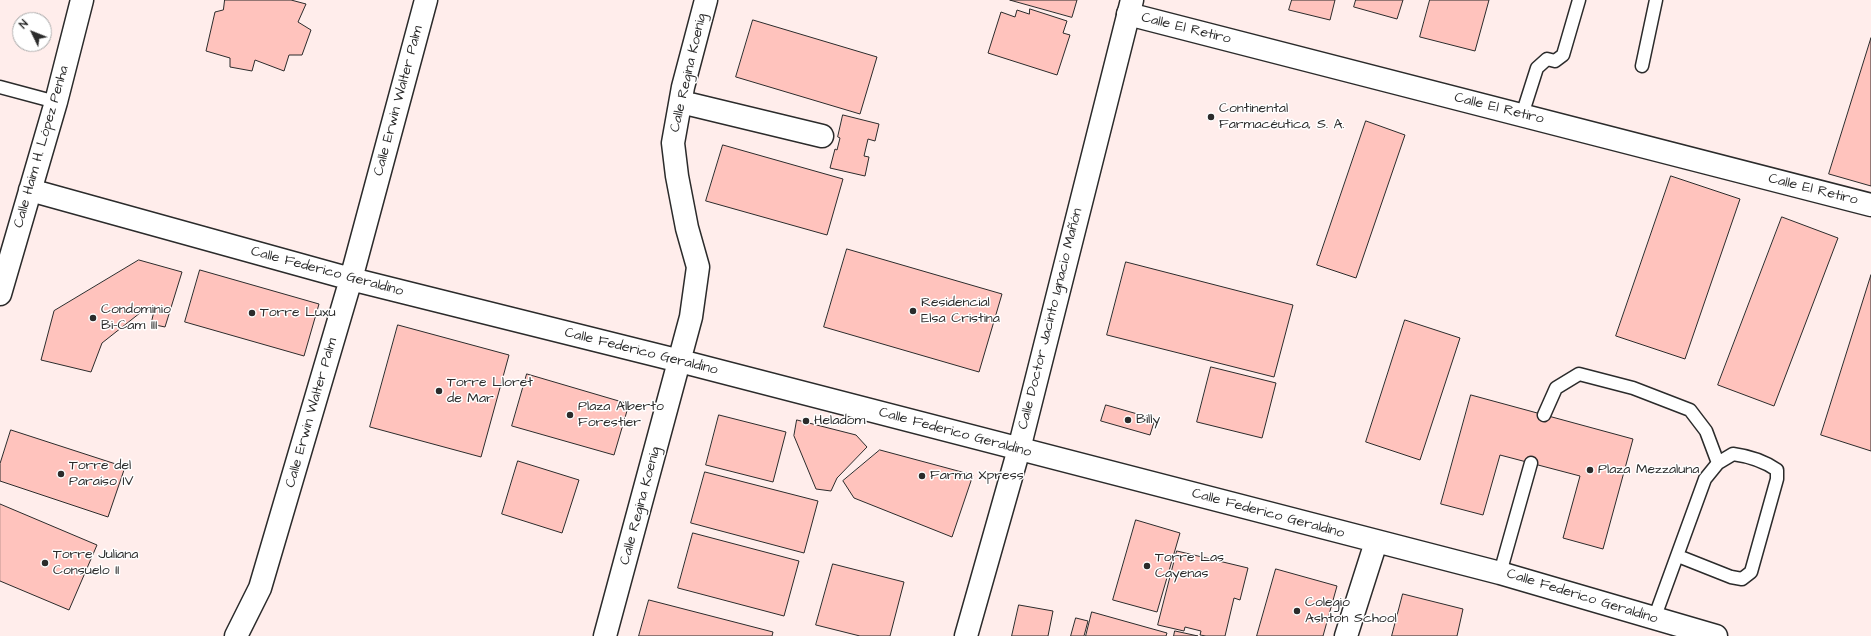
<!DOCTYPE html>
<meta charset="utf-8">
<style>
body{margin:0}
#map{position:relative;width:1871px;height:636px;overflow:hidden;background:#ffedeb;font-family:"Architects Daughter",sans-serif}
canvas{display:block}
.north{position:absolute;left:12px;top:12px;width:40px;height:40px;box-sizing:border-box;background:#fff;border:1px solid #aaa;border-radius:50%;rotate:313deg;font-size:11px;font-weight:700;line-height:16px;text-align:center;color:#2b2b2b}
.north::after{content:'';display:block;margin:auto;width:14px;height:18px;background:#2b2b2b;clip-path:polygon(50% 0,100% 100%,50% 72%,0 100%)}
</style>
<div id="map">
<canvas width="1871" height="636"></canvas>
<div class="north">N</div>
</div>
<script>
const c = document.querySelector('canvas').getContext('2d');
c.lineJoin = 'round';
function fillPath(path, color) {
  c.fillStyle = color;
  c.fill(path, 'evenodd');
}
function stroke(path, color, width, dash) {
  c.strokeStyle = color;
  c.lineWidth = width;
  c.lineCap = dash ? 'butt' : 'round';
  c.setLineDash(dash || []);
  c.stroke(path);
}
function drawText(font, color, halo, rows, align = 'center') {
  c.font = font + ' "Architects Daughter",sans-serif';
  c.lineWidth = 3;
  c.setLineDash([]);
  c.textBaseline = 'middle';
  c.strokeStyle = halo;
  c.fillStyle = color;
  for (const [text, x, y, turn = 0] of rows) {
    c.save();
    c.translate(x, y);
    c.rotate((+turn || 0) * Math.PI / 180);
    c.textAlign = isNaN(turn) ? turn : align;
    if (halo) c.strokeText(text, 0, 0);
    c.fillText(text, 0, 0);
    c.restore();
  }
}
const building = new Path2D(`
 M 225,0 L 291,0 L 306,4 L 298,22 L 311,30 L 302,55 L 289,55 L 284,71 L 255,60 L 252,71 L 230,67 L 230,58 L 206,51 L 215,12 L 223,10 Z
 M 1010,0 L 1077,0 L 1072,17 Z
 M 1292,0 L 1335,0 L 1330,20 L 1289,10 Z
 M 1356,0 L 1403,0 L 1397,19 L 1354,7 Z
 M 1430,0 L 1489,0 L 1475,51 L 1420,37 Z
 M 1030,9 L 1067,21 L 1063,33 L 1070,35 L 1057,75 L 988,53 L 1001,12 L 1015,17 L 1017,10 L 1029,14 Z
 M 753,20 L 877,57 L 860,114 L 736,77 Z
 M 1871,38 L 1871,186 L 1829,174 Z
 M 843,115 L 879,124 L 875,141 L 868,139 L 864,156 L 869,157 L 865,176 L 830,168 L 835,149 L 837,150 L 840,138 L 838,137 Z
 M 1366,121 L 1405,135 L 1356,278 L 1317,265 Z
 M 723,145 L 843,179 L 827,235 L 706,201 Z
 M 1671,176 L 1740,199 L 1685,359 L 1616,336 Z
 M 1782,217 L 1838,238 L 1774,406 L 1718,385 Z
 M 847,249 L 1002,294 L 979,372 L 824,327 Z
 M 139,260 L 182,272 L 165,327 L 151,324 L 154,311 L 145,309 L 102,343 L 91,372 L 41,360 L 54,311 Z
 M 1126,262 L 1293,305 L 1274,377 L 1107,335 Z
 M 200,270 L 319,304 L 304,356 L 185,322 Z
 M 1871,275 L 1871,451 L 1821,435 Z
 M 1405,320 L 1460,338 L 1420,460 L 1366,442 Z
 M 398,325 L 509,355 L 481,457 L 370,427 Z
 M 1211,367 L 1276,383 L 1262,438 L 1197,422 Z
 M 527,374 L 629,404 L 614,455 L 512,426 Z
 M 1471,395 L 1633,439 L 1603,549 L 1563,538 L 1580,476 L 1500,455 L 1483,515 L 1441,504 Z
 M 1106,405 L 1155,419 L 1150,435 L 1101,421 Z
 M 719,415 L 786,432 L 773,482 L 706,465 Z
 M 797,420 L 856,435 L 867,447 L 837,478 L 831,491 L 816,489 L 794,436 Z
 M 11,430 L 125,467 L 108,517 L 0,481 L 0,464 Z
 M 880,450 L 973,475 L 952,537 L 854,498 L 843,481 Z
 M 518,461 L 579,480 L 562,533 L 502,514 Z
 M 705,472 L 818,501 L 804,553 L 691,523 Z
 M 0,504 L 97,545 L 69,610 L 0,581 Z
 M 1136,520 L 1180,533 L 1157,612 L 1113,600 Z
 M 693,533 L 799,561 L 784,616 L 678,588 Z
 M 1177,551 L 1248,568 L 1240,600 L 1234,598 L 1225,636 L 1206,636 L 1200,635 L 1201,631 L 1185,627 L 1184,631 L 1158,625 Z
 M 833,564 L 904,582 L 890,636 L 860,636 L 816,625 Z
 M 1276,569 L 1337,586 L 1323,636 L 1257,636 Z
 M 1403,594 L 1463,609 L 1457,636 L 1392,636 Z
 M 649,600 L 773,632 L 772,636 L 639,636 Z
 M 1019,605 L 1053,611 L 1048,636 L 1012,636 Z
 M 1092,612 L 1167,633 L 1166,636 L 1086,636 Z
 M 1076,618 L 1088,621 L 1084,636 L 1071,636 Z
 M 1175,631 L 1198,636 L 1174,636 Z`);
fillPath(building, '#ffc3bd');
stroke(building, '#2b2b2b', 1);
const lane = new Path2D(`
 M 1642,66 L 1656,0
 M 0,87 L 56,102
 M 1522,115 L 1537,68 L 1547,59 L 1555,61 L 1563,55 L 1579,0
 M 1544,415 L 1556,388 L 1579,374 L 1633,388 L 1690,410 L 1706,431 L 1718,463
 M 1500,573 L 1531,463
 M 1654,619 L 1705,479 L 1718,463 L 1733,454 C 1748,456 1764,461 1777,470 L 1777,479 L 1751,572 L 1742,579 L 1731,577 L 1678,556`);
const street = new Path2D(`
 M 1128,14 L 1871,205
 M 681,102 L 822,136
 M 30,190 L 351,279 L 680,361 L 1500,573 L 1716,636
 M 0,294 L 56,102 L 82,0
 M 236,636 L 260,588 L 351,279 L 426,0
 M 605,636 L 691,317 L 698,267 L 687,228 L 677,176 L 673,143 L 683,87 L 706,0
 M 1346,636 L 1376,542`);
const secondary = new Path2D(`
 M 966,636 L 1019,449 L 1132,0`);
stroke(lane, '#2b2b2b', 15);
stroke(street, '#2b2b2b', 25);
stroke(secondary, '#2b2b2b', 25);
stroke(lane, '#fff', 12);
stroke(street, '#fff', 22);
stroke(secondary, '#fff', 22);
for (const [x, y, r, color] of [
 [1211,117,4,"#2b2b2b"],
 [913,311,4,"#2b2b2b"],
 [252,313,4,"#2b2b2b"],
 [93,318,4,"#2b2b2b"],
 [439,391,4,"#2b2b2b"],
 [570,415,4,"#2b2b2b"],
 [1128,420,4,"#2b2b2b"],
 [806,421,4,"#2b2b2b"],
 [1590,470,4,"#2b2b2b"],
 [61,474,4,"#2b2b2b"],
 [922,476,4,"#2b2b2b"],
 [45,563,4,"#2b2b2b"],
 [1147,566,4,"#2b2b2b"],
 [1297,611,4,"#2b2b2b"]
]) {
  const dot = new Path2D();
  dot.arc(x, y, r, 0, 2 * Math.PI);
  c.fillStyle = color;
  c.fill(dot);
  stroke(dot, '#fff', 1.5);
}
drawText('14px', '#2b2b2b', '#fff', [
 ["Calle El Retiro",1186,29,14],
 ["Calle Regina Koenig",689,73,-77],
 ["Calle Erwin Walter Palm",399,101,-75],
 ["Calle El Retiro",1499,109,14],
 ["Calle Haim H. López Penha",42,147,-74],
 ["Calle El Retiro",1813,190,14],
 ["Calle Federico Geraldino",327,272,15],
 ["Calle Doctor Jacinto Ignacio Mañón",1051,319,-76],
 ["Calle Federico Geraldino",641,352,14],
 ["Calle Erwin Walter Palm",312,413,-74],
 ["Calle Federico Geraldino",955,433,15],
 ["Calle Regina Koenig",641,506,-75],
 ["Calle Federico Geraldino",1268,514,15],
 ["Calle Federico Geraldino",1582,597,17]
]);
drawText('14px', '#2b2b2b', '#fff', [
 ["Continental",1219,109],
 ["Farmacéutica, S. A.",1219,125],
 ["Residencial",921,303],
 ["Elsa Cristina",921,319],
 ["Condominio",101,310],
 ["Bi-Cam III",101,326],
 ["Torre Luxu",260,313],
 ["Torre Lloret",447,383],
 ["de Mar",447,399],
 ["Plaza Alberto",578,407],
 ["Forestier",578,423],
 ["Billy",1136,420],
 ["Heladom",814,421],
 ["Torre del",69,466],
 ["Paraíso IV",69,482],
 ["Plaza Mezzaluna",1598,470],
 ["Farma Xpress",930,476],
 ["Torre Juliana",53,555],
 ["Consuelo II",53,571],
 ["Torre Las",1155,558],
 ["Cayenas",1155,574],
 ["Colegio",1305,603],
 ["Ashton School",1305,619]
], 'left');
</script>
